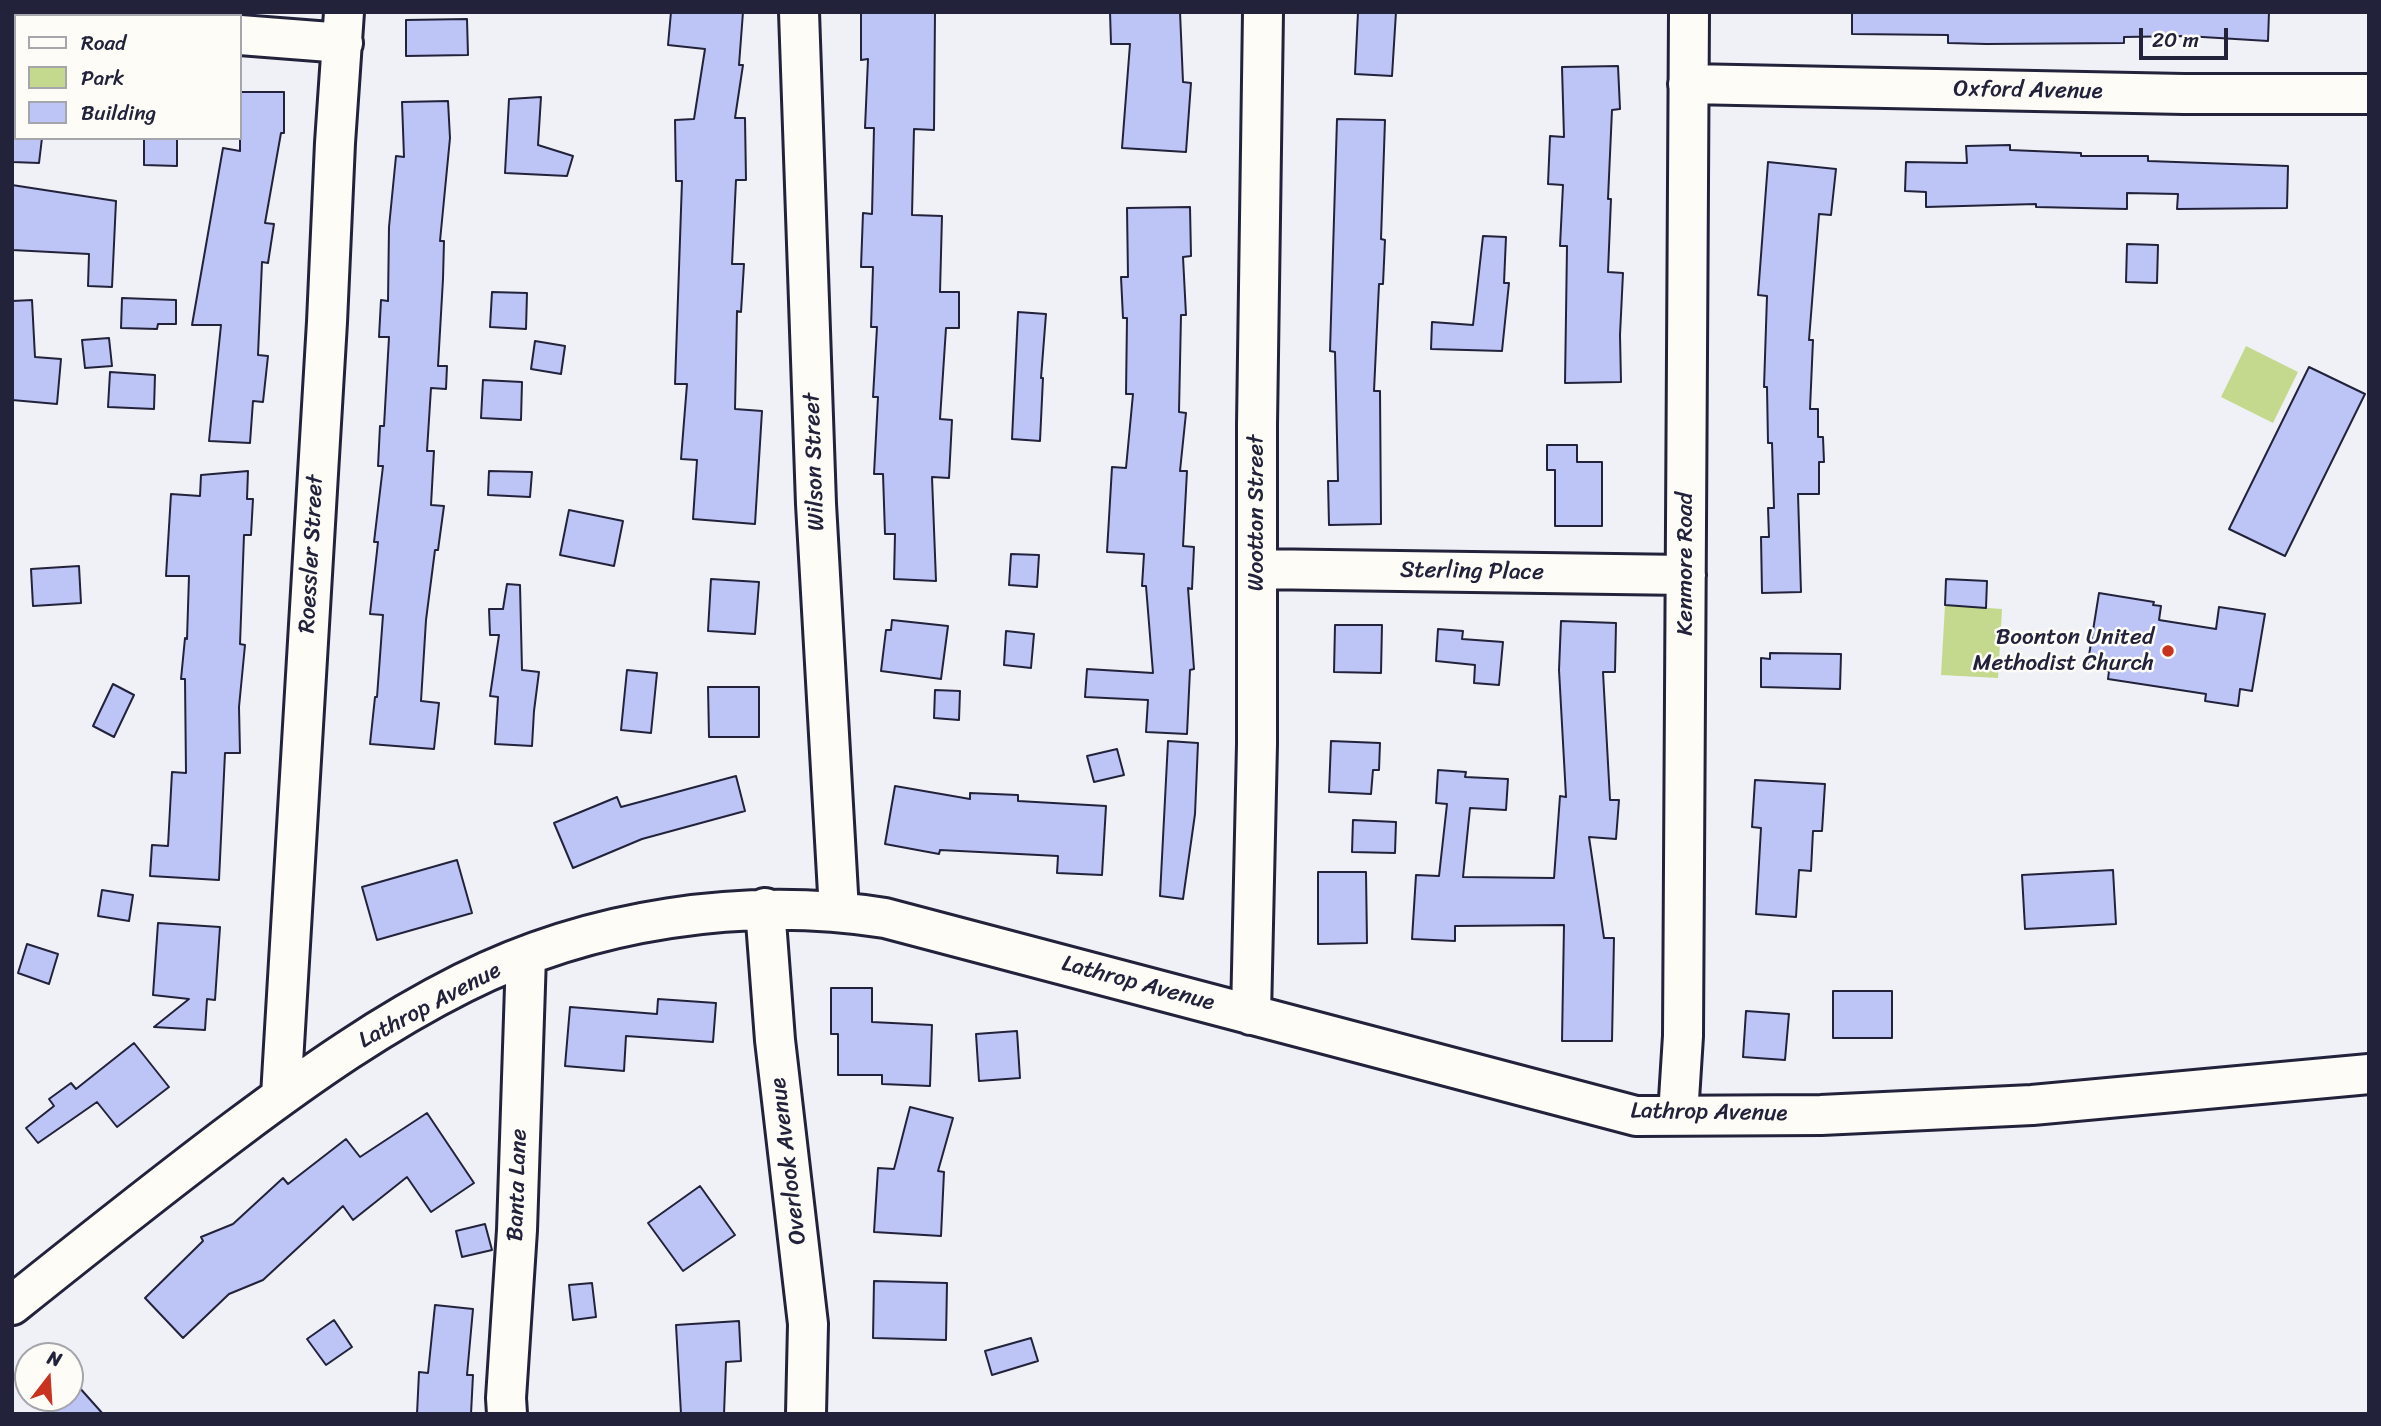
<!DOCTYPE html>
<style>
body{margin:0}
#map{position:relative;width:2381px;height:1426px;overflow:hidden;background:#f0f1f7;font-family:Sriracha,sans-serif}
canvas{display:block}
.frame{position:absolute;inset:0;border:14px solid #22223b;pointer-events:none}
.legend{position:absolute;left:14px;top:14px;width:228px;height:126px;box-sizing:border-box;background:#fdfcf7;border:2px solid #a5a5ac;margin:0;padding:9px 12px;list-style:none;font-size:21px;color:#22223b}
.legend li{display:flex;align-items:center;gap:14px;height:35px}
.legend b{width:35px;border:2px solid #a5a5ac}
.north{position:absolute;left:14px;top:1342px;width:70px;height:70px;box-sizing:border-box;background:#fdfcf7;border:2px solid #a5a5ac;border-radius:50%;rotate:17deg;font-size:19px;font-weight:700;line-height:28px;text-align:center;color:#22223b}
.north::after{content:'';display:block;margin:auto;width:24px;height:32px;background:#c8321e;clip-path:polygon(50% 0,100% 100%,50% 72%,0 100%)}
.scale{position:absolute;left:2139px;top:28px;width:89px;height:32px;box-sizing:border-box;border:4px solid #22223b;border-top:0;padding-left:9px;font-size:21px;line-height:24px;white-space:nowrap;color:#22223b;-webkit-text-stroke:5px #fdfcf7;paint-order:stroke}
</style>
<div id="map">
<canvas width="2381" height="1426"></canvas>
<div class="frame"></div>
<ul class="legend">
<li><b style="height:9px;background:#fdfcf7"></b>Road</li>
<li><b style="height:19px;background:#c4d98e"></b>Park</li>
<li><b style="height:19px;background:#bdc4f6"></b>Building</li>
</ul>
<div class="north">N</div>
<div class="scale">20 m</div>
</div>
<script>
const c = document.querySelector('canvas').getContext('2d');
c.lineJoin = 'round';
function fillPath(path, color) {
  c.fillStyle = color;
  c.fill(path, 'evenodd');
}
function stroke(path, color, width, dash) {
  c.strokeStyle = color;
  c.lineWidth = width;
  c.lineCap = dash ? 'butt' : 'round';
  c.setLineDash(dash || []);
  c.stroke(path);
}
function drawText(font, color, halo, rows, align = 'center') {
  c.font = font + ' Sriracha,sans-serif';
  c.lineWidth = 5;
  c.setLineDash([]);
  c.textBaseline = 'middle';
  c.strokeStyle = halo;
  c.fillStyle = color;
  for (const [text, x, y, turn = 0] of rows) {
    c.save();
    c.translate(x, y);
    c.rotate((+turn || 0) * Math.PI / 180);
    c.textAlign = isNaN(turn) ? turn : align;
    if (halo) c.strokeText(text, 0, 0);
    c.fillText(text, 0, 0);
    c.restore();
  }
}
fillPath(new Path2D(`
 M 2246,346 L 2298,372 L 2273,423 L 2221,397 Z
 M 1945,605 L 2002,609 L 1998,678 L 1941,675 Z`), '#c4d98e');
const building = new Path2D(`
 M 671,12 L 743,12 L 739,65 L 743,65 L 735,118 L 745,118 L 746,180 L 736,180 L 732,264 L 744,264 L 741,312 L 737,311 L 735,409 L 762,411 L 755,524 L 693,519 L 697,460 L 681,459 L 687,384 L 675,384 L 682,181 L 676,181 L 675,120 L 694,119 L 705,49 L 668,45 Z
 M 861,12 L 935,12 L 934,130 L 914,129 L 912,215 L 942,216 L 940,292 L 959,292 L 959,328 L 946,328 L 940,419 L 952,420 L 949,478 L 932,477 L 936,581 L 894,579 L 895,534 L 885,534 L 883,474 L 874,474 L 878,397 L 873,397 L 877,327 L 871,327 L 873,267 L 861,267 L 863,213 L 872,214 L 874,128 L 865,128 L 868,59 L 861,60 Z
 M 1110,12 L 1180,12 L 1183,82 L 1191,83 L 1186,152 L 1122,148 L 1130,44 L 1111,44 Z
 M 1358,12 L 1396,12 L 1392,76 L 1355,74 Z
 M 1852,12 L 2269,12 L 2268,41 L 2186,36 L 2124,37 L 2124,43 L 1986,44 L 1948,43 L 1948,35 L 1852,34 Z
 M 467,19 L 468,55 L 406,56 L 406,20 Z
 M 1618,66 L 1620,109 L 1612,110 L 1608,199 L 1611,199 L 1608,272 L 1623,273 L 1620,335 L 1621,382 L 1565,383 L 1567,246 L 1560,246 L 1563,185 L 1548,184 L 1550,136 L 1564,137 L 1562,67 Z
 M 240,92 L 284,92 L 284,133 L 281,133 L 265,223 L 274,224 L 268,263 L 262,262 L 258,355 L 268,356 L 263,402 L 253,401 L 250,443 L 209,441 L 221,325 L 192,325 L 223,148 L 240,151 Z
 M 541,97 L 538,145 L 573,156 L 567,176 L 505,173 L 509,99 Z
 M 448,101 L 450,138 L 440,241 L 444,241 L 443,279 L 438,366 L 447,366 L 446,389 L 431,388 L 427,451 L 434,451 L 431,505 L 444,506 L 438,550 L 435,550 L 426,620 L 421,701 L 439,703 L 434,749 L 370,744 L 375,697 L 377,697 L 383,615 L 370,614 L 378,542 L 374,542 L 383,466 L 378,466 L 380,426 L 384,426 L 389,337 L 379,337 L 381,300 L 388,301 L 389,227 L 396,156 L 404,157 L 402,102 Z
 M 1337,119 L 1385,120 L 1381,239 L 1385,240 L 1383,284 L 1379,284 L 1374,391 L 1380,391 L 1381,524 L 1329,525 L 1328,481 L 1338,481 L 1335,352 L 1330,351 Z
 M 12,138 L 42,138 L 39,163 L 12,162 Z
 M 144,138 L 177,138 L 177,166 L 144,165 Z
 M 2010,145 L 2010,150 L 2081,153 L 2081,156 L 2148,156 L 2148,161 L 2288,166 L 2287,208 L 2177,209 L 2178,194 L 2127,193 L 2127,209 L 2036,207 L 2036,204 L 1926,207 L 1926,192 L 1905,191 L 1906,162 L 1967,163 L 1966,146 Z
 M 1768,162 L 1836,169 L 1831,215 L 1819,214 L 1809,340 L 1813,340 L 1810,409 L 1818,409 L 1818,437 L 1823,437 L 1824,462 L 1819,462 L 1819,494 L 1798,494 L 1801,592 L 1762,593 L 1761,537 L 1769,537 L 1768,508 L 1774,508 L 1772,443 L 1768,443 L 1767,387 L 1764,387 L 1767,296 L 1758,295 Z
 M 12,185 L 116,201 L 112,287 L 88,286 L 89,254 L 12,250 Z
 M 1190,207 L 1191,256 L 1183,257 L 1186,315 L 1181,315 L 1179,412 L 1186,413 L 1180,471 L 1187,471 L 1183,546 L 1194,547 L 1192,589 L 1188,588 L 1194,669 L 1190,670 L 1187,734 L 1146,732 L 1148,700 L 1085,697 L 1087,669 L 1153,673 L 1146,586 L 1142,586 L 1144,554 L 1107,552 L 1112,467 L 1126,468 L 1133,394 L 1126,394 L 1127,318 L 1123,318 L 1121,277 L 1128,277 L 1127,208 Z
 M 1483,236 L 1506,237 L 1504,283 L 1509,283 L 1502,351 L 1431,349 L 1432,322 L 1473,325 Z
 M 2127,244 L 2158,245 L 2157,283 L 2126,282 Z
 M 492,292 L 527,293 L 526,329 L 490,327 Z
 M 122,298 L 176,300 L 176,324 L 158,324 L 157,329 L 121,328 Z
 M 32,300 L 35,357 L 61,359 L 57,404 L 12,400 L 12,301 Z
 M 1018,312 L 1046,314 L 1041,378 L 1043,378 L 1040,441 L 1012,439 Z
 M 109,338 L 112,366 L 85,368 L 82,340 Z
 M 535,341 L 565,346 L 561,374 L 531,369 Z
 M 2309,367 L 2365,394 L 2285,556 L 2229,529 Z
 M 110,372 L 155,375 L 154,409 L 108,407 Z
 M 483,380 L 522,382 L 521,420 L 481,418 Z
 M 1547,445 L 1577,445 L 1577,462 L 1602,462 L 1602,526 L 1555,526 L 1555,470 L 1547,470 Z
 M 248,471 L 247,499 L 253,499 L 251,535 L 244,535 L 240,644 L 245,645 L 239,707 L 240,753 L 225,753 L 219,880 L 150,876 L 152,845 L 168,846 L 172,772 L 186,773 L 185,679 L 181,679 L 185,638 L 187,639 L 189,576 L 166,576 L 171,494 L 200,496 L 201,475 Z
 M 489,471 L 532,472 L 530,497 L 488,495 Z
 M 569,510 L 623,521 L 614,566 L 560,555 Z
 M 1011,554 L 1039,555 L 1037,587 L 1009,585 Z
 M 79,566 L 81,603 L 33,606 L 31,569 Z
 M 711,579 L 759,582 L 755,634 L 708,631 Z
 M 1946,579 L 1987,581 L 1986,608 L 1945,605 Z
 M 507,584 L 520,585 L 522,670 L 539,672 L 534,711 L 532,746 L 495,744 L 498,697 L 490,696 L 499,635 L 490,635 L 489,609 L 503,609 Z
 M 2099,593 L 2154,602 L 2153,605 L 2161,606 L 2159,620 L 2216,629 L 2219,607 L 2265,614 L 2252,691 L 2240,689 L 2238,706 L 2205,701 L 2206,694 L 2108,679 L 2109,671 L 2087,668 Z
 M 892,620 L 948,626 L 941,679 L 881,671 L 886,630 L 891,630 Z
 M 1561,621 L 1616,623 L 1615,672 L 1603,672 L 1610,800 L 1619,800 L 1616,839 L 1589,837 L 1604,938 L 1614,938 L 1612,1041 L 1562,1041 L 1564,925 L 1455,926 L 1455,941 L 1412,939 L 1416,875 L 1439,876 L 1447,804 L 1436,803 L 1438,770 L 1466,772 L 1465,777 L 1508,779 L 1506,810 L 1470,808 L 1463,877 L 1554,878 L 1560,796 L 1566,797 L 1559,670 Z
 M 1335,625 L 1382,625 L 1381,673 L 1334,672 Z
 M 1438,629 L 1463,631 L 1462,639 L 1503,642 L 1499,685 L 1474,683 L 1475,665 L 1436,661 Z
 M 1006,631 L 1034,634 L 1031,668 L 1004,665 Z
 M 1770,653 L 1841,654 L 1840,689 L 1761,687 L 1761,658 L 1770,659 Z
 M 627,670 L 657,673 L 651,733 L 621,730 Z
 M 113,684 L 134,695 L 114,737 L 93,726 Z
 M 708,687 L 759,687 L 759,737 L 709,737 Z
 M 935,690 L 960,691 L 959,720 L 934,718 Z
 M 1168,741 L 1198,743 L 1195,814 L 1183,899 L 1160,896 Z
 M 1331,741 L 1380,743 L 1379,770 L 1373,770 L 1371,794 L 1329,792 Z
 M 1117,749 L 1124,775 L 1094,782 L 1087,756 Z
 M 736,776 L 745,811 L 642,839 L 573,868 L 554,823 L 617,797 L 621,807 Z
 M 1755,780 L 1825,784 L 1822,831 L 1813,831 L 1811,871 L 1799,870 L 1796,917 L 1756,914 L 1761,828 L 1752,827 Z
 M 895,786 L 970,799 L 970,793 L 1018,795 L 1018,801 L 1106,806 L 1102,875 L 1057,873 L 1058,856 L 940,850 L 939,854 L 885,844 Z
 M 1353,820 L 1396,822 L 1395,853 L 1352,852 Z
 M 457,860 L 472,913 L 377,940 L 362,887 Z
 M 2113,870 L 2116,924 L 2025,929 L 2022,875 Z
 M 1318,872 L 1366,872 L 1367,943 L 1318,944 Z
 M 102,890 L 133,895 L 129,921 L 98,916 Z
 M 158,923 L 220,927 L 215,1000 L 207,999 L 205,1030 L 154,1027 L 189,999 L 153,995 Z
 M 27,944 L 58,954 L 49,984 L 18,973 Z
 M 831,988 L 872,988 L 872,1022 L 932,1025 L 930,1086 L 882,1084 L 882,1075 L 838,1075 L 838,1034 L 831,1034 Z
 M 1833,991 L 1892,991 L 1892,1038 L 1833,1038 Z
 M 658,999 L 716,1003 L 713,1042 L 626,1036 L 624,1071 L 565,1066 L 570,1007 L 657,1014 Z
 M 1746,1011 L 1789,1014 L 1785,1060 L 1743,1057 Z
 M 1017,1031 L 1020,1078 L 979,1081 L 976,1034 Z
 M 134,1043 L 169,1087 L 117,1127 L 97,1102 L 38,1143 L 26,1128 L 54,1106 L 49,1099 L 71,1083 L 76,1089 Z
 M 910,1107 L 953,1118 L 938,1171 L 944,1172 L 941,1236 L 874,1232 L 878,1168 L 894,1169 Z
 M 427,1113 L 474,1183 L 431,1212 L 407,1177 L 353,1220 L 343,1206 L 263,1280 L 229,1294 L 183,1338 L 145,1298 L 203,1241 L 201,1237 L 233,1224 L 283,1178 L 288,1184 L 346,1139 L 360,1157 Z
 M 700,1186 L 735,1235 L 683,1271 L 648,1223 Z
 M 485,1224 L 492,1250 L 462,1257 L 456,1231 Z
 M 874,1281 L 947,1283 L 946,1340 L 873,1338 Z
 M 592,1283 L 596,1317 L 573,1320 L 569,1285 Z
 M 435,1305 L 473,1309 L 467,1375 L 473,1375 L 471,1414 L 417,1414 L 419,1372 L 428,1373 Z
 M 334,1320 L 352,1347 L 326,1365 L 307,1339 Z
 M 739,1321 L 741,1361 L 726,1362 L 724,1414 L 681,1414 L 676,1325 Z
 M 1031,1338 L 1038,1361 L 992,1375 L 985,1351 Z
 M 70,1377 L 103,1414 L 51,1414 L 37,1398 L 70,1398 Z`);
fillPath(building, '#bdc4f6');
stroke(building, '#22223b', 2);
const minor = new Path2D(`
 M 799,12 L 816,504 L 839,911
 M 12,19 L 16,20
 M 240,35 L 343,43
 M 1688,84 L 2184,94 L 2369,94
 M 1257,569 L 1686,575
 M 765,908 L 775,1040 L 808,1324 L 806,1414
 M 1251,1015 L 1257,744 L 1257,424 L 1263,12
 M 281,1096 L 327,322 L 335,143 L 344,12
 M 1678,1115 L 1683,1036 L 1689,12
 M 12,1305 C 87,1245 161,1186 237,1129 C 309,1075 383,1023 463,983 C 591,919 744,896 885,918 L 1636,1116 L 1821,1115 L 2032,1105 L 2369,1074
 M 507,1414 L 506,1398 L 517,1230 L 526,956`);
stroke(minor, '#22223b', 44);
stroke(minor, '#fdfcf7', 38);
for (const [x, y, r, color] of [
 [2168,651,7,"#c8321e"]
]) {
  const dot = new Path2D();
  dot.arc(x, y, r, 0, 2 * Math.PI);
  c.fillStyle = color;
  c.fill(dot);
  stroke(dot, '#fdfcf7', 2.5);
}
drawText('23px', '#22223b', '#fdfcf7', [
 ["Oxford Avenue",2028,91,1],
 ["Wilson Street",815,462,-92],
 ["Wootton Street",1257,513,-90],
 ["Roessler Street",312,554,-87],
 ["Kenmore Road",1686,564,-90],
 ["Sterling Place",1472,572,1],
 ["Lathrop Avenue",1138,984,15],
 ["Lathrop Avenue",430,1006,-28],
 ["Lathrop Avenue",1709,1113,1],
 ["Overlook Avenue",789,1161,-97],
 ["Banta Lane",518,1185,-88]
]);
drawText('23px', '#22223b', '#fdfcf7', [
 ["Boonton United",2154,638],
 ["Methodist Church",2154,664]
], 'right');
</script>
